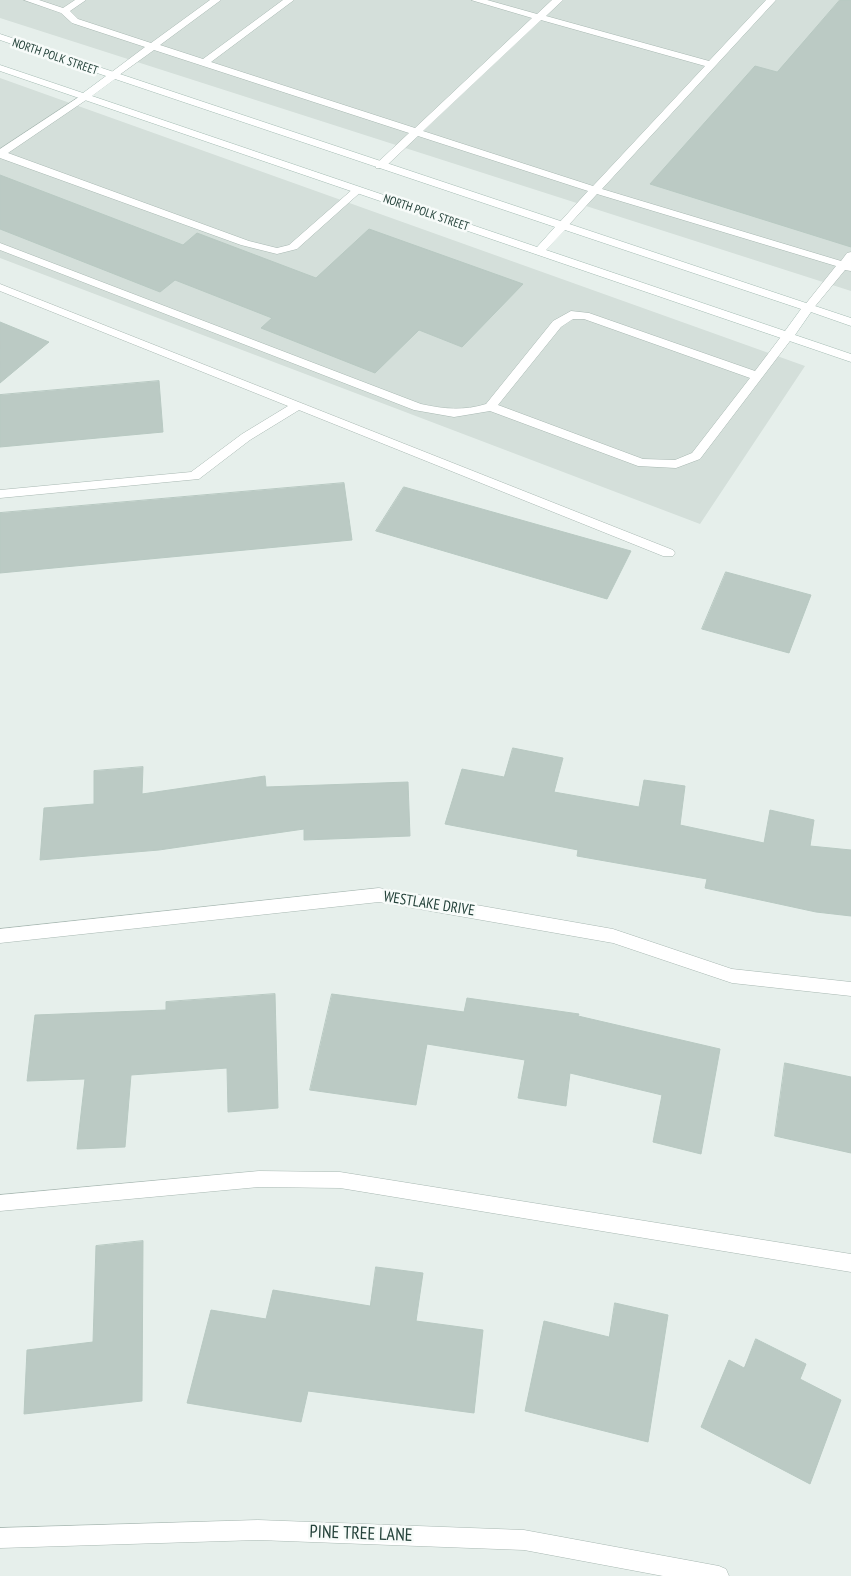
<!DOCTYPE html>
<style>
body{margin:0}
canvas{display:block;background:#e6efeb}
</style>
<canvas width="851" height="1576"></canvas>
<script>
const c = document.querySelector('canvas').getContext('2d');
c.lineJoin = 'round';
function fillPath(path, color) {
  c.fillStyle = color;
  c.fill(path, 'evenodd');
}
function stroke(path, color, width, dash) {
  c.strokeStyle = color;
  c.lineWidth = width;
  c.lineCap = dash ? 'butt' : 'round';
  c.setLineDash(dash || []);
  c.stroke(path);
}
function drawText(font, color, halo, rows, align = 'center') {
  c.font = font + ' "PT Sans Narrow",sans-serif';
  c.lineWidth = 5;
  c.setLineDash([]);
  c.textBaseline = 'middle';
  c.strokeStyle = halo;
  c.fillStyle = color;
  for (const [text, x, y, turn = 0] of rows) {
    c.save();
    c.translate(x, y);
    c.rotate((+turn || 0) * Math.PI / 180);
    c.textAlign = isNaN(turn) ? turn : align;
    if (halo) c.strokeText(text, 0, 0);
    c.fillText(text, 0, 0);
    c.restore();
  }
}
fillPath(new Path2D(`
 M 0,0 L 851,0 L 851,291 L 0,18 Z
 M 0,78 L 805,366 L 700,524 L 0,258 Z`), '#d4dfda');
const building = new Path2D(`
 M 840,0 L 851,0 L 851,247 L 650,184 L 755,66 L 777,72 Z
 M 0,175 L 183,245 L 197,233 L 316,278 L 369,229 L 523,284 L 462,347 L 419,330 L 375,373 L 261,328 L 272,318 L 175,280 L 160,292 L 0,229 Z
 M 0,322 L 49,342 L 0,383 Z
 M 159,381 L 163,432 L 0,447 L 0,395 Z
 M 344,483 L 352,540 L 0,573 L 0,513 Z
 M 404,487 L 631,551 L 607,599 L 376,531 Z
 M 726,572 L 811,595 L 789,653 L 702,629 Z
 M 513,748 L 563,758 L 554,792 L 639,807 L 644,780 L 685,786 L 680,825 L 764,843 L 770,810 L 814,820 L 810,846 L 851,850 L 851,916 L 816,912 L 705,888 L 707,879 L 577,856 L 578,850 L 445,824 L 462,769 L 504,777 Z
 M 143,767 L 142,794 L 265,776 L 266,787 L 408,782 L 410,836 L 304,840 L 304,829 L 159,850 L 40,860 L 44,808 L 94,804 L 94,771 Z
 M 275,994 L 278,1108 L 228,1112 L 227,1068 L 131,1075 L 125,1147 L 77,1149 L 85,1079 L 27,1081 L 35,1015 L 166,1010 L 166,1002 Z
 M 332,994 L 464,1012 L 467,998 L 579,1014 L 578,1016 L 720,1049 L 701,1154 L 653,1142 L 662,1095 L 570,1073 L 566,1106 L 518,1098 L 525,1060 L 427,1044 L 416,1105 L 310,1090 Z
 M 785,1063 L 851,1077 L 851,1153 L 775,1136 Z
 M 143,1241 L 142,1401 L 24,1414 L 27,1350 L 93,1342 L 96,1246 Z
 M 376,1267 L 423,1273 L 416,1321 L 483,1330 L 474,1413 L 308,1391 L 301,1422 L 187,1403 L 211,1310 L 266,1319 L 273,1290 L 370,1306 Z
 M 615,1303 L 668,1315 L 648,1442 L 525,1411 L 544,1321 L 609,1337 Z
 M 756,1339 L 806,1364 L 800,1379 L 841,1400 L 810,1484 L 701,1427 L 729,1360 L 744,1368 Z`);
fillPath(building, '#bbcac4');
stroke(building, '#b8c9c2', 1);
const lane = new Path2D(`
 M 24,0 L 39,0 L 63,8 L 75,0 L 86,0 L 70,11 L 78,19 L 151,43 L 210,0 L 221,0 L 160,45 L 203,59 L 283,0 L 294,0 L 211,62 L 415,128 L 532,18 L 471,0 L 487,0 L 537,14 L 552,0 L 563,0 L 546,16 L 709,61 L 766,0 L 776,0 L 602,189 L 841,261 L 847,253 L 851,252 L 851,271 L 845,270 L 812,310 L 804,310 L 804,306 L 836,266 L 597,194 L 566,228 L 558,228 L 558,224 L 588,191 L 418,136 L 384,168 L 376,168 L 376,164 L 409,133 L 154,50 L 115,78 L 109,78 L 109,74 L 145,47 L 72,23 L 61,13 ZM 541,20 L 705,66 L 593,186 L 423,131 Z
 M 85,93 L 89,94 L 89,98 L 8,153 L 249,241 L 277,248 L 289,245 L 354,188 L 362,188 L 363,190 L 297,249 L 277,254 L 241,245 L 0,158 L 0,149 Z
 M 0,243 L 421,404 C 443,409 464,411 486,404 L 553,321 L 571,311 L 589,313 L 755,371 L 783,334 L 787,333 L 793,337 L 700,459 L 676,468 L 638,466 L 490,411 L 454,417 L 414,410 L 0,250 ZM 573,319 L 584,319 L 750,378 L 692,453 L 675,460 L 643,459 L 498,405 L 561,327 Z
 M 0,284 L 673,550 L 675,553 L 673,556 L 663,556 L 299,410 L 250,440 L 199,479 L 0,498 L 0,490 L 191,472 L 242,434 L 288,406 L 0,291 Z
 M 259,1171 L 340,1172 L 851,1254 L 851,1272 L 340,1188 L 259,1187 L 0,1211 L 0,1195 Z`);
const street = new Path2D(`
 M 379,888 L 613,929 L 732,969 L 851,982 L 851,996 L 732,983 L 613,943 L 379,902 L 0,943 L 0,929 Z
 M 258,1520 L 524,1530 L 719,1566 L 726,1569 L 729,1576 L 663,1576 L 524,1550 L 258,1540 L 0,1548 L 0,1528 Z`);
const secondary = new Path2D(`
 M 0,34 L 851,318 L 851,326 L 811,312 L 795,335 L 851,354 L 851,362 L 0,71 L 0,65 L 83,93 L 106,76 L 0,40 ZM 115,79 L 555,227 L 537,247 L 92,96 ZM 565,230 L 801,309 L 785,331 L 546,250 Z`);
stroke(lane, '#a8b8b2', 1);
stroke(street, '#a8b8b2', 1);
stroke(secondary, '#a4bbb3', 1);
fillPath(lane, '#fff');
fillPath(street, '#fff');
fillPath(secondary, '#fff');
drawText('12px', '#24423a', '#f7fbf9', [
 ["NORTH POLK STREET",55,57,19],
 ["NORTH POLK STREET",426,213,19]
]);
drawText('15px', '#24423a', '#f7fbf9', [
 ["WESTLAKE DRIVE",429,904,9]
]);
drawText('18px', '#24423a', '#f7fbf9', [
 ["PINE TREE LANE",361,1534,2]
]);
</script>
